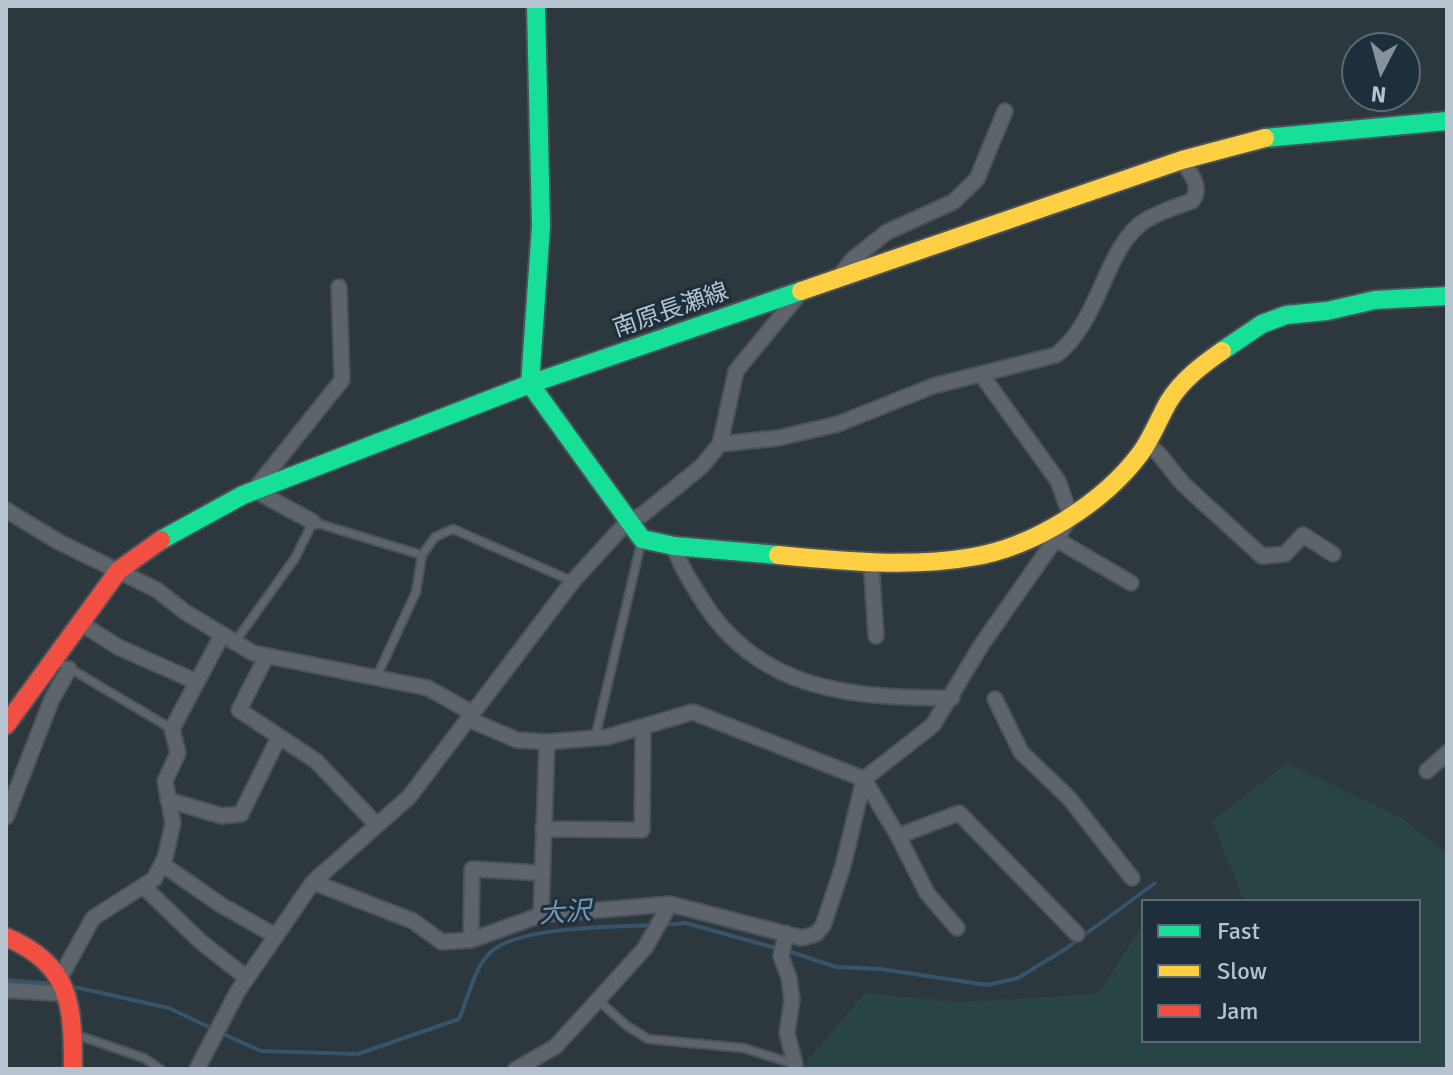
<!DOCTYPE html>
<meta charset="utf-8">
<style>
body{margin:0}
#map{position:relative;width:1453px;height:1075px;overflow:hidden;background:#2c373e;font-family:Signika,sans-serif}
canvas{display:block}
.frame{position:absolute;inset:0;border:8px solid #b7c3ce;pointer-events:none}
.legend{position:absolute;left:1141px;top:899px;width:280px;height:144px;box-sizing:border-box;background:#1e2e3a;border:2px solid #5b6a75;margin:0;padding:10px 14px;list-style:none;font-size:24px;color:#b7c3ce}
.legend li{display:flex;align-items:center;gap:16px;height:40px}
.legend b{width:40px;border:2px solid #5b6a75}
.north{position:absolute;left:1341px;top:32px;width:80px;height:80px;box-sizing:border-box;background:#1e2e3a;border:2px solid #5b6a75;border-radius:50%;rotate:186deg;font-size:22px;font-weight:700;line-height:32px;text-align:center;color:#b7c3ce}
.north::after{content:'';display:block;margin:auto;width:28px;height:36px;background:#86929c;clip-path:polygon(50% 0,100% 100%,50% 72%,0 100%)}
</style>
<div id="map">
<canvas width="1453" height="1075"></canvas>
<div class="frame"></div>
<ul class="legend">
<li><b style="height:10px;background:#16e098"></b>Fast</li>
<li><b style="height:10px;background:#ffcf43"></b>Slow</li>
<li><b style="height:10px;background:#f24e42"></b>Jam</li>
</ul>
<div class="north">N</div>
</div>
<script>
const c = document.querySelector('canvas').getContext('2d');
c.lineJoin = 'round';
function fillPath(path, color) {
  c.fillStyle = color;
  c.fill(path, 'evenodd');
}
function stroke(path, color, width, dash) {
  c.strokeStyle = color;
  c.lineWidth = width;
  c.lineCap = dash ? 'butt' : 'round';
  c.setLineDash(dash || []);
  c.stroke(path);
}
function drawText(font, color, halo, rows, align = 'center') {
  c.font = font + ' Signika,"Noto Sans JP",sans-serif';
  c.lineWidth = 6;
  c.setLineDash([]);
  c.textBaseline = 'middle';
  c.strokeStyle = halo;
  c.fillStyle = color;
  for (const [text, x, y, turn = 0] of rows) {
    c.save();
    c.translate(x, y);
    c.rotate((+turn || 0) * Math.PI / 180);
    c.textAlign = isNaN(turn) ? turn : align;
    if (halo) c.strokeText(text, 0, 0);
    c.fillText(text, 0, 0);
    c.restore();
  }
}
fillPath(new Path2D(`
 M 1287,763 L 1402,818 L 1447,854 L 1447,1069 L 800,1069 L 865,993 L 958,1002 L 1098,994 L 1143,924 L 1143,1041 L 1419,1041 L 1419,901 L 1244,901 L 1212,821 Z`), '#284444');
stroke(new Path2D(`
 M 663,925 L 686,923 L 779,949
 M 788,951 L 836,967 L 881,969 L 987,985 L 1018,978 L 1064,950 L 1155,883
 M 6,980 L 57,984
 M 70,986 L 169,1008 L 213,1029
 M 221,1033 L 261,1051 L 358,1054 L 459,1019 C 468,999 474,967 491,952 C 518,926 616,927 654,925`), '#36546a', 4);
const lane = new Path2D(`
 M 235,642 L 295,558 L 313,522 L 422,555
 M 54,659 L 172,729
 M 377,676 L 416,592 L 422,555 L 435,537 L 453,529 L 572,581
 M 595,738 L 642,539
 M 598,1000 L 627,1026 L 648,1039 L 743,1048 L 795,1064
 M 74,1034 L 144,1058 L 160,1069`);
const street = new Path2D(`
 M 839,277 L 853,259 L 887,232 L 953,202 L 977,179 L 1005,111
 M 720,444 L 778,438 L 838,424 L 933,386 L 1056,355 C 1101,321 1105,245 1146,220 C 1160,212 1177,206 1192,201 C 1203,187 1190,173 1182,160
 M 1146,444 L 1158,453 L 1183,484 L 1262,556 L 1285,554 L 1303,535 L 1333,554
 M 6,510 L 59,542 L 157,590 L 185,612 L 253,653 L 428,688 L 472,713
 M 313,522 L 254,490 L 342,380 L 339,287
 M 1054,538 L 1131,583
 M 674,546 C 680,566 691,582 702,600 C 759,692 854,698 952,698
 M 871,561 L 876,636
 M 79,622 L 118,647 L 197,682
 M 266,657 L 239,710 L 316,761 L 377,825
 M 995,699 L 1021,752 L 1069,798 L 1132,878
 M 468,719 L 517,740 L 547,742 L 607,737 L 693,712 L 864,779 L 898,836 L 927,893 L 957,928
 M 1427,771 L 1447,753
 M 168,800 L 222,816 L 241,814 L 279,737
 M 6,817 L 52,699 L 69,669
 M 543,829 L 642,830 L 643,728
 M 898,836 L 959,813 L 1077,934
 M 162,864 L 221,905 L 276,936
 M 313,882 L 413,921 L 442,942 L 471,940 L 541,915 L 670,904 L 802,938 L 816,934 L 823,926 L 843,866 L 864,779 L 933,725 L 982,644 L 1071,517 L 1058,481 L 981,374
 M 144,887 L 201,942 L 247,978
 M 541,915 L 547,742
 M 786,933 L 781,956 L 789,978 L 792,1000 L 787,1033 L 795,1064
 M 471,940 L 472,869 L 542,873
 M 61,976 L 93,918 L 154,879 L 165,858 L 173,823 L 165,781 L 178,753 L 172,729 L 222,635
 M 6,990 L 68,994
 M 197,1069 L 238,991 L 313,882 L 409,797 L 573,581 L 628,521 L 642,515 L 702,466 L 720,444 L 736,371 L 800,293
 M 516,1069 L 555,1047 L 598,1000 L 645,948 L 670,904`);
const fast = new Path2D(`
 M 536,6 L 541,226 L 530,384 L 642,539 L 674,546 L 778,555
 M 1265,138 L 1447,121
 M 1222,351 L 1262,324 L 1286,315 L 1327,311 L 1375,300 L 1447,296
 M 161,540 L 243,495 L 530,384 L 801,291`);
const slow = new Path2D(`
 M 801,291 L 1182,160 L 1265,138
 M 778,555 C 841,561 909,568 972,557 C 1034,547 1103,503 1140,454 C 1152,438 1159,418 1169,401 C 1182,380 1202,365 1222,351`);
const jam = new Path2D(`
 M 6,725 L 119,570 L 161,540
 M 6,937 C 71,965 73,1004 73,1069`);
stroke(lane, '#4b5258', 11);
stroke(street, '#4b5258', 18);
stroke(fast, '#4b5258', 22);
stroke(slow, '#4b5258', 22);
stroke(jam, '#4b5258', 22);
stroke(lane, '#5d646b', 7);
stroke(street, '#5d646b', 14);
stroke(fast, '#16e098', 18);
stroke(slow, '#ffcf43', 18);
stroke(jam, '#f24e42', 18);
drawText('24px', '#b7c3ce', '#1e2e3a', [
 ["南原長瀬線",671,311,-19]
]);
drawText('italic 26px', '#7499b4', '#1e2e3a', [
 ["大沢",565,914,-4]
]);
</script>
